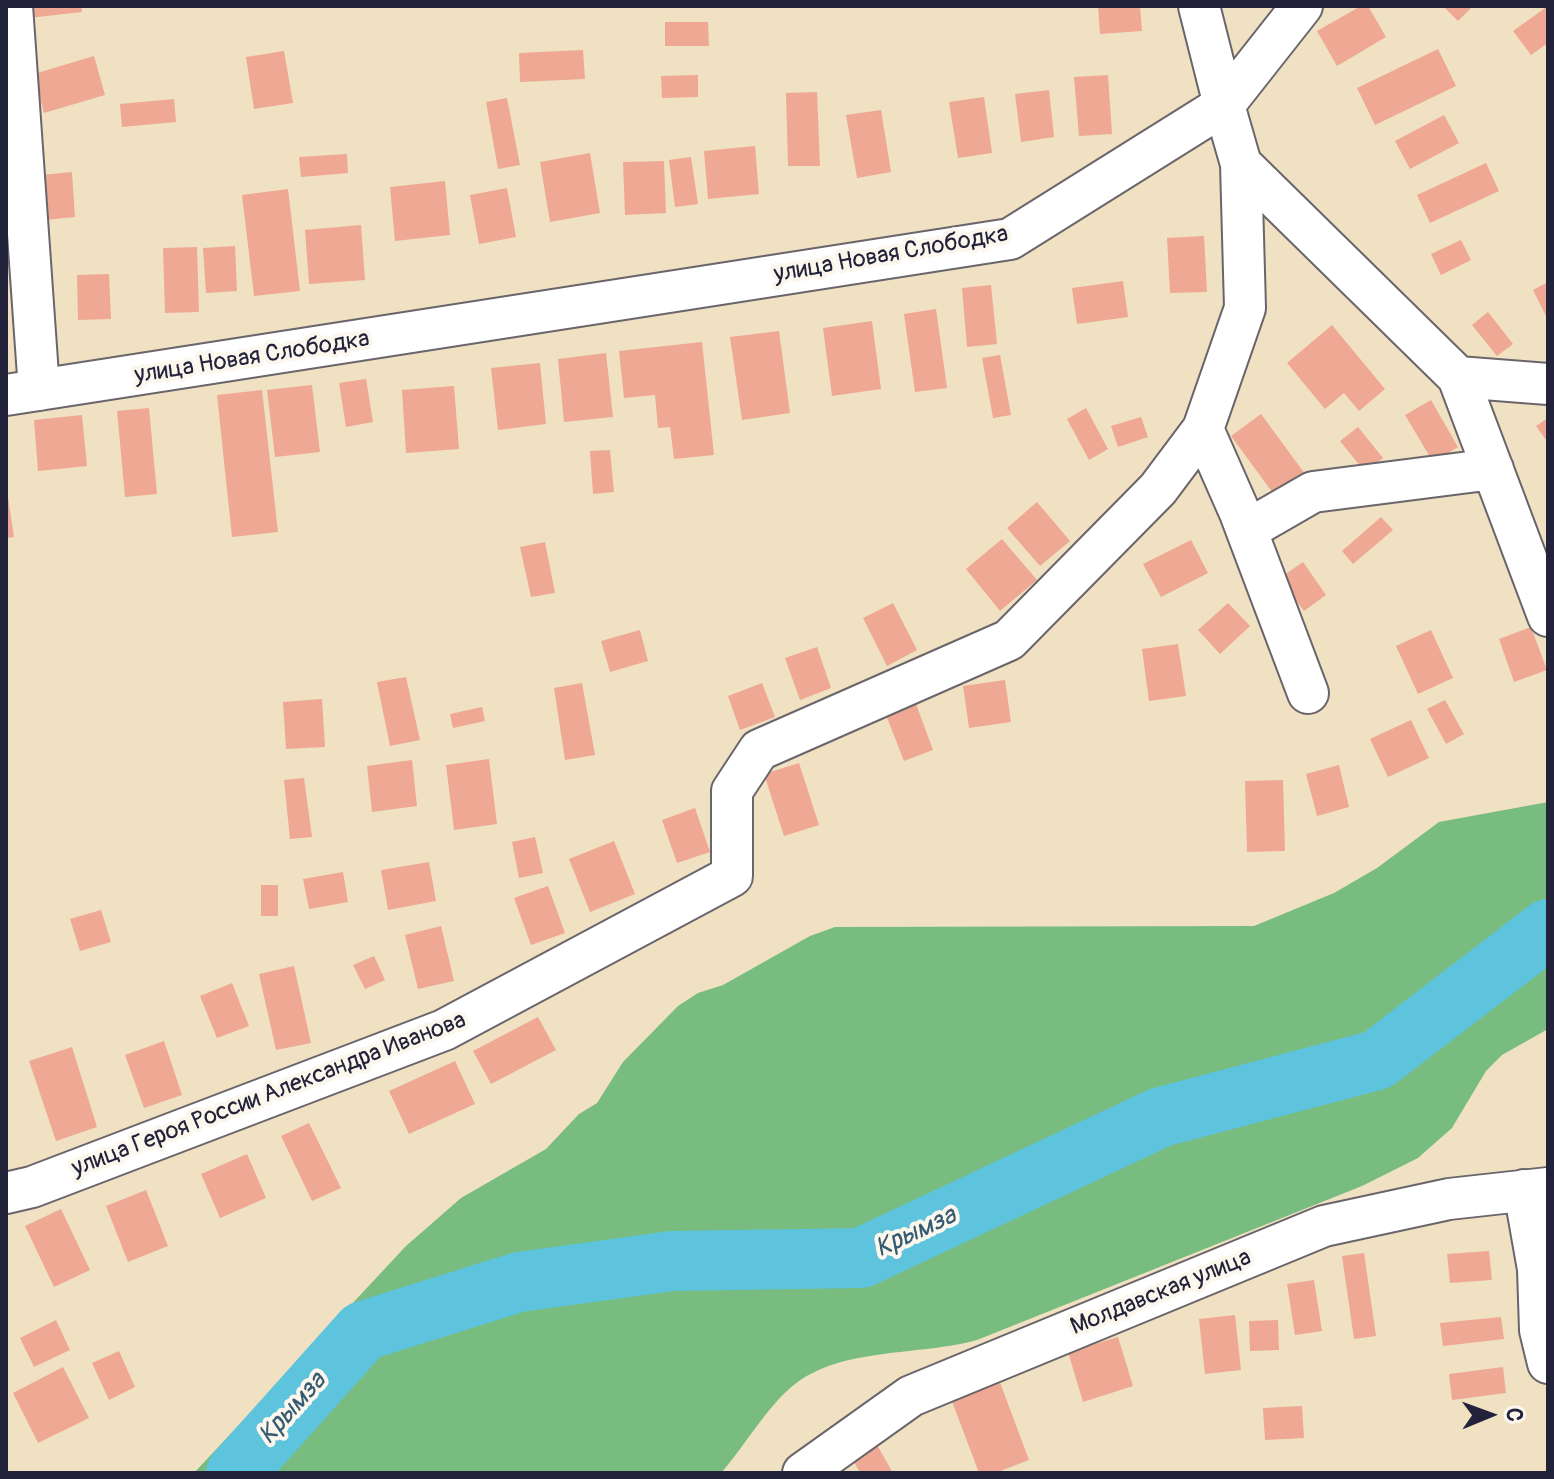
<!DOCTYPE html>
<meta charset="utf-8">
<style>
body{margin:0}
#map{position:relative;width:1554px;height:1479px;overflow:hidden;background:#f0e1c3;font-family:Pangolin,sans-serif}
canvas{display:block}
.frame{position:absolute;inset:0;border:8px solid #22223b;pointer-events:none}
.north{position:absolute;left:1450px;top:1375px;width:80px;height:80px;-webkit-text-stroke:6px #fbf7ec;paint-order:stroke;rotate:89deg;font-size:22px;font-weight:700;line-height:32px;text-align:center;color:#22223b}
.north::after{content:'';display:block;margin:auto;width:28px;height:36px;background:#22223b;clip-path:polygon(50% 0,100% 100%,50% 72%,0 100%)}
</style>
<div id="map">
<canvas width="1554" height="1479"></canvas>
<div class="frame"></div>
<div class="north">С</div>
</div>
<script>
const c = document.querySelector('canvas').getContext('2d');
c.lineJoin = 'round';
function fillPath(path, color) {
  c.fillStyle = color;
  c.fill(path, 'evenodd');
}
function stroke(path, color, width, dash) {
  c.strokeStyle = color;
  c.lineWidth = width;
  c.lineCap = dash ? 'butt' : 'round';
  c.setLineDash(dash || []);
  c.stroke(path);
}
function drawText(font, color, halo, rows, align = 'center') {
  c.font = font + ' Pangolin,sans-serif';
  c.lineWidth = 8;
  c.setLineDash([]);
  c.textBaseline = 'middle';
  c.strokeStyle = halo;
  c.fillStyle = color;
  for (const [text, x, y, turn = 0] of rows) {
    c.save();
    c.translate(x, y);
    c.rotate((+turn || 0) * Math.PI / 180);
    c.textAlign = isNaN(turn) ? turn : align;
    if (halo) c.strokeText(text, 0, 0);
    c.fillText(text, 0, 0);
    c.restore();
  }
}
fillPath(new Path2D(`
 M 1548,802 L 1548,1029 L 1502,1055 L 1486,1071 L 1452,1128 L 1418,1158 L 1362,1186 L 977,1340 C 919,1356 843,1347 795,1384 C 766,1407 746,1445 721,1473 L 194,1473 L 406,1246 L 461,1198 L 546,1149 L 579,1114 L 597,1103 L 623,1062 L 678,1006 L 698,993 L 723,985 L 810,936 L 835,927 L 1254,926 L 1334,893 L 1377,868 L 1439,822 Z`), '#79bc80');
stroke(new Path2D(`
 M 236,1473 L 363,1331 L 519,1282 L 672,1261 L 861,1258 L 1161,1117 L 1377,1060 L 1548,929`), '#5ec3dc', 60);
fillPath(new Path2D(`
 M 27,6 L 81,6 L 82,12 L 29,18 Z
 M 1098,6 L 1140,6 L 1142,31 L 1100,34 Z
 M 1361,6 L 1368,6 L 1386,37 L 1337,66 L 1317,31 Z
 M 1443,6 L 1473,6 L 1458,21 Z
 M 1548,6 L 1548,43 L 1531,55 L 1513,31 Z
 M 665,22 L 708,22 L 709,46 L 665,46 Z
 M 1438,49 L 1456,86 L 1375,125 L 1357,88 Z
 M 583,50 L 585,79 L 520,82 L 519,53 Z
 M 284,51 L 293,103 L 254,109 L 246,57 Z
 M 94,56 L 105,95 L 44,113 L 34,74 Z
 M 698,75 L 698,97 L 662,98 L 661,76 Z
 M 1108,75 L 1112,134 L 1079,136 L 1074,77 Z
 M 1049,90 L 1054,137 L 1021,142 L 1015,94 Z
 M 817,92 L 820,166 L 788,166 L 786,93 Z
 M 984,97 L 992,153 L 958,158 L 949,102 Z
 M 507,98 L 520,165 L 498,169 L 486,102 Z
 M 174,99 L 176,122 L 122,127 L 120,104 Z
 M 881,110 L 891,172 L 857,178 L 846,115 Z
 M 1444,115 L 1459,143 L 1410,169 L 1395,141 Z
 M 755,146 L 759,194 L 708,199 L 704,151 Z
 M 590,153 L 600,213 L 550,222 L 540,162 Z
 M 347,154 L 348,173 L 301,177 L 299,157 Z
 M 691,157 L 698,204 L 675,207 L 669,160 Z
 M 664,161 L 666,213 L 625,215 L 623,162 Z
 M 1486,163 L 1499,191 L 1430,223 L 1417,195 Z
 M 72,172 L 75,217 L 45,220 L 41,175 Z
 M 445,181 L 450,235 L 395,241 L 390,187 Z
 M 507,188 L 516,237 L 479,244 L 470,195 Z
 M 288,189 L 300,291 L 254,296 L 242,195 Z
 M 361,225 L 365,280 L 309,284 L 305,230 Z
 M 1204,236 L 1207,292 L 1170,293 L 1167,238 Z
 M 1461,240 L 1471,260 L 1441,275 L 1431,254 Z
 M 235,246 L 237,291 L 206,293 L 203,248 Z
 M 197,247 L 199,312 L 165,313 L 163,248 Z
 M 109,274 L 111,319 L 78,320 L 77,275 Z
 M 1123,281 L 1128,317 L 1077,324 L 1072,288 Z
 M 1548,282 L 1548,320 L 1533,290 Z
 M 991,285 L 997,344 L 967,347 L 962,288 Z
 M 936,309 L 947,388 L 915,392 L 904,314 Z
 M 1488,312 L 1513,344 L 1497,356 L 1472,325 Z
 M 872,321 L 881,389 L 832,396 L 823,328 Z
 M 1332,325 L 1385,389 L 1359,411 L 1344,393 L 1325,409 L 1287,363 Z
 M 779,331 L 790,413 L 742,420 L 730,337 Z
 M 702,342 L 714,455 L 674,459 L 670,427 L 658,428 L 655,395 L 624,398 L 619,351 Z
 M 606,353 L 613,417 L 564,422 L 558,359 Z
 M 1000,355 L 1011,415 L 993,418 L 982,358 Z
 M 540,363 L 546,424 L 498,430 L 491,368 Z
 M 366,379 L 373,422 L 346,427 L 339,383 Z
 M 312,385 L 320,452 L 275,457 L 267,390 Z
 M 454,386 L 459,449 L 406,453 L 402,390 Z
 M 262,390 L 278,532 L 232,537 L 217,395 Z
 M 1431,400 L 1458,447 L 1433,462 L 1405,415 Z
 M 149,408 L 157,494 L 125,497 L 117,411 Z
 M 1086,408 L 1108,449 L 1089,460 L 1067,419 Z
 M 1261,414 L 1311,482 L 1281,504 L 1231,436 Z
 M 82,415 L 87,466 L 38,471 L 34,420 Z
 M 1141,417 L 1148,437 L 1118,447 L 1111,426 Z
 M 1548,418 L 1548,443 L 1536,426 Z
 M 1358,427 L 1383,458 L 1365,472 L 1340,441 Z
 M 610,450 L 614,492 L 593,494 L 590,451 Z
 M 6,484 L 14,537 L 6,538 Z
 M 1037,502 L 1070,541 L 1040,566 L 1007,528 Z
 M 1381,517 L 1393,530 L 1353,564 L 1342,551 Z
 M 1002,539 L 1037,580 L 1000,611 L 966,569 Z
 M 1191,540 L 1208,573 L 1161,597 L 1143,564 Z
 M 545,542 L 555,593 L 531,597 L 520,547 Z
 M 1303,562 L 1326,595 L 1304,611 L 1280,578 Z
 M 893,603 L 917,650 L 887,666 L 863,618 Z
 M 1228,603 L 1250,626 L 1220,654 L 1198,630 Z
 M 1531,627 L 1547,670 L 1514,682 L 1499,639 Z
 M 640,630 L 648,661 L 610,672 L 601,641 Z
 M 1431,630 L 1453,678 L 1418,694 L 1396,646 Z
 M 1178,644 L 1186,696 L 1149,701 L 1142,649 Z
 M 817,647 L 831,688 L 800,700 L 785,658 Z
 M 406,677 L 420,740 L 390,746 L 377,682 Z
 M 1005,680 L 1011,722 L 969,728 L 963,686 Z
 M 582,683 L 595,755 L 565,760 L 554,688 Z
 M 762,683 L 775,717 L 740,730 L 728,696 Z
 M 322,699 L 325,747 L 286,749 L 283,702 Z
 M 1445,700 L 1464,734 L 1446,744 L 1427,709 Z
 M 916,704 L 933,750 L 904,761 L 886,715 Z
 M 482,707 L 485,721 L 453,728 L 450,714 Z
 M 1411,720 L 1429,758 L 1388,777 L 1370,739 Z
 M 489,759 L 497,824 L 454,830 L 446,765 Z
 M 412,760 L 417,806 L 372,812 L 367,766 Z
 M 799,763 L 819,825 L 784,836 L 764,774 Z
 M 1339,765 L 1349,807 L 1317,816 L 1306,774 Z
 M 304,778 L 312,837 L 290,839 L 284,780 Z
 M 1283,780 L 1285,851 L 1247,852 L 1245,781 Z
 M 695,808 L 710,852 L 677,863 L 662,820 Z
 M 535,837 L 543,873 L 519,878 L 512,842 Z
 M 614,841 L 635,894 L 590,912 L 569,859 Z
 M 429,862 L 436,901 L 388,910 L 381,870 Z
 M 343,872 L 348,902 L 309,909 L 303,879 Z
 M 261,885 L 278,885 L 278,916 L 261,916 Z
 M 548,886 L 565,933 L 531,945 L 514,898 Z
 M 101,910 L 111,942 L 80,951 L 70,919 Z
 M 441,926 L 454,981 L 418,989 L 405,935 Z
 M 374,956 L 385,980 L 365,989 L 353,965 Z
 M 294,966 L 311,1043 L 276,1050 L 259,974 Z
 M 232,983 L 249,1026 L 217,1038 L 200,996 Z
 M 538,1017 L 556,1050 L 491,1084 L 473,1051 Z
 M 164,1041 L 182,1095 L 144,1108 L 125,1055 Z
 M 72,1047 L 97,1127 L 56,1141 L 29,1061 Z
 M 455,1061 L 475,1104 L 409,1134 L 389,1091 Z
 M 309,1123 L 341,1188 L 312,1201 L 281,1136 Z
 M 247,1154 L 266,1198 L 220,1218 L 201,1174 Z
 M 146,1190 L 168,1246 L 128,1262 L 106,1206 Z
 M 61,1209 L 90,1270 L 54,1287 L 25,1226 Z
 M 1489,1251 L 1492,1280 L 1450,1283 L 1447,1254 Z
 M 1364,1253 L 1376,1336 L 1354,1339 L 1342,1256 Z
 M 1314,1280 L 1322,1331 L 1295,1335 L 1287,1284 Z
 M 1235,1315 L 1241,1370 L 1205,1374 L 1199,1319 Z
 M 1501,1317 L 1504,1339 L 1443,1346 L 1440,1323 Z
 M 56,1320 L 70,1350 L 34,1367 L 20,1338 Z
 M 1278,1320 L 1279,1350 L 1250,1351 L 1249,1321 Z
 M 1118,1337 L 1133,1386 L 1083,1402 L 1068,1352 Z
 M 119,1351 L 135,1387 L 109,1400 L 92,1363 Z
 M 63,1367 L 89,1418 L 38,1443 L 13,1393 Z
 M 1503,1367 L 1506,1393 L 1452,1400 L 1449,1374 Z
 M 998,1377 L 1029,1460 L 995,1473 L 979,1473 L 950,1396 Z
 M 1302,1406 L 1304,1438 L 1265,1440 L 1263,1408 Z
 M 873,1438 L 893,1473 L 860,1473 L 849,1452 Z`), '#eea893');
const minor = new Path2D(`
 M 12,6 L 39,390
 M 1199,6 L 1224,105
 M 1224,105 L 1302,6
 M 1458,377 L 1548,384
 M 6,395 L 1010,239 L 1224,105 L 1241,164 L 1458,377 L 1548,616
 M 1203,429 L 1240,513 L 1308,693
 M 1247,530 L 1313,492 L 1493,469
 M 1524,1190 L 1538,1269 L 1540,1330 L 1548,1363
 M 6,1193 L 32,1187 L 444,1030 L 732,876 L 732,791 L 759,750 L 1009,640 L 1158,489 L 1203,429 L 1245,308 L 1241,164
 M 803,1473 L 911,1396 L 1324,1226 L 1449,1199 L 1548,1188`);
stroke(minor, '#6a656b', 44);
stroke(minor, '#fff', 40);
drawText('24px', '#22223b', '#fbf7ec', [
 ["улица Новая Слободка",891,255,-10],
 ["улица Новая Слободка",252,358,-9],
 ["улица Героя России Александра Иванова",269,1095,-21],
 ["Молдавская улица",1161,1293,-22]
]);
drawText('italic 26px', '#375a73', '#fbf7ec', [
 ["Крымза",916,1233,-25],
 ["Крымза",293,1409,-48]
]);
</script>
